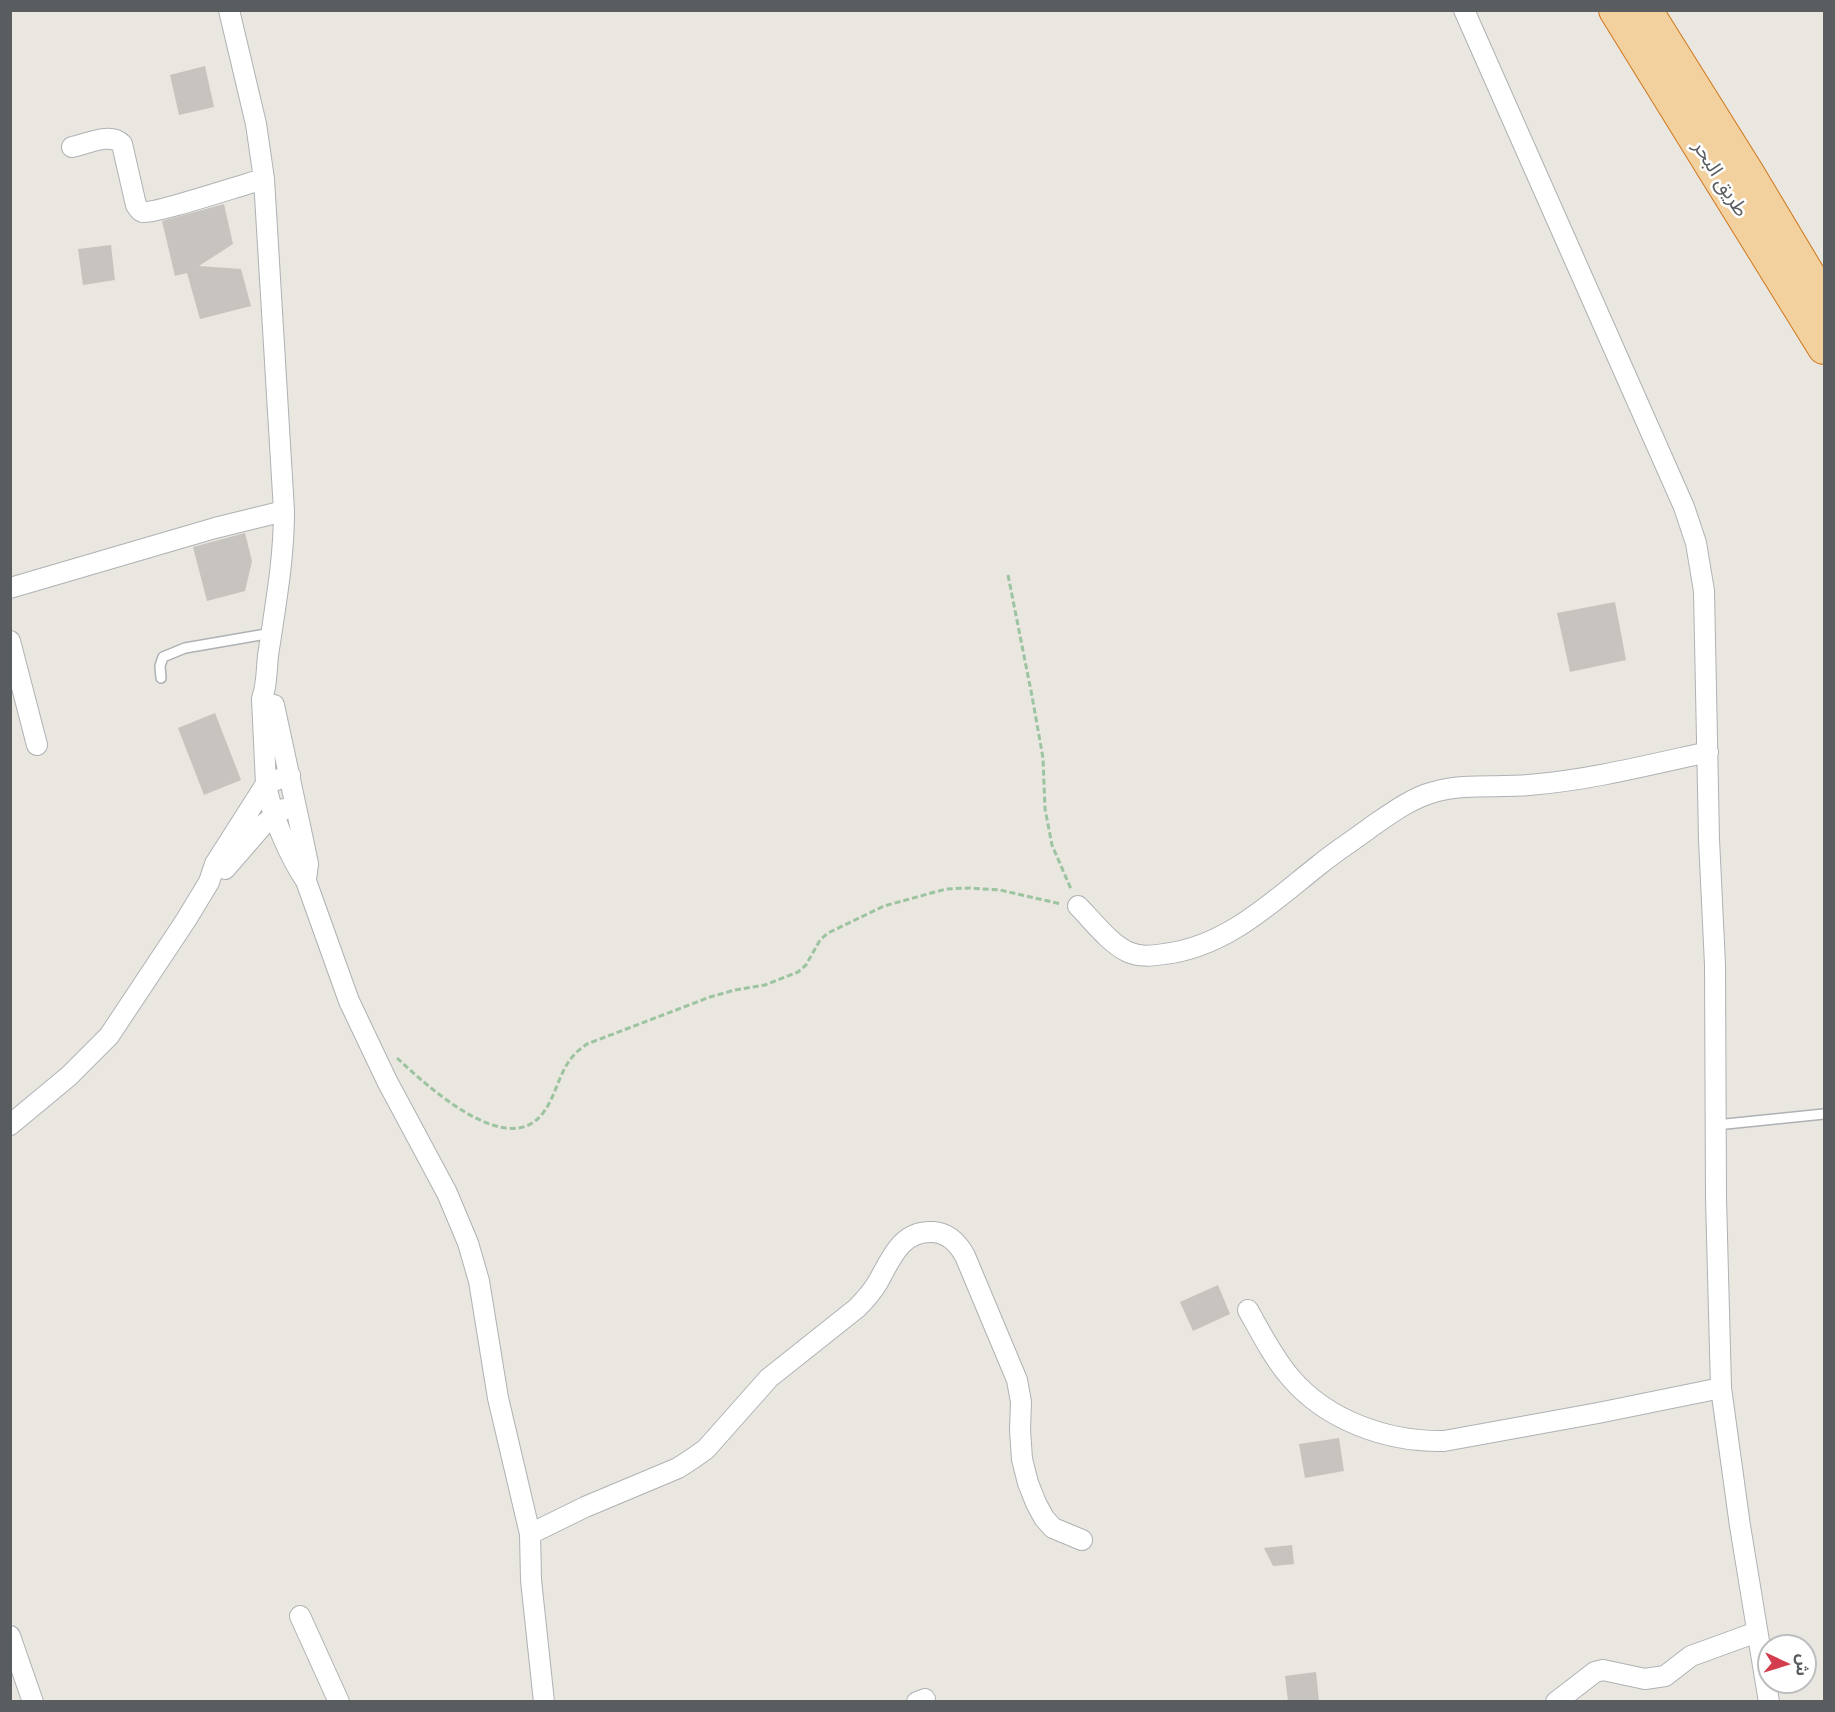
<!DOCTYPE html>
<meta charset="utf-8">
<style>
body{margin:0}
#map{position:relative;width:1835px;height:1712px;overflow:hidden;background:#eae6e0;font-family:"Noto Sans","Noto Sans Arabic",sans-serif}
canvas{display:block}
.frame{position:absolute;inset:0;border:12px solid #595d5f;pointer-events:none}
.north{position:absolute;left:1757px;top:1634px;width:60px;height:60px;box-sizing:border-box;background:#fff;border:2px solid #bdbebf;border-radius:50%;rotate:94deg;font-size:16px;font-weight:700;line-height:24px;text-align:center;color:#595d5f}
.north::after{content:'';display:block;margin:auto;width:21px;height:27px;background:#d23e4d;clip-path:polygon(50% 0,100% 100%,50% 72%,0 100%)}
</style>
<div id="map">
<canvas width="1835" height="1712"></canvas>
<div class="frame"></div>
<div class="north">ش</div>
</div>
<script>
const c = document.querySelector('canvas').getContext('2d');
c.lineJoin = 'round';
function fillPath(path, color) {
  c.fillStyle = color;
  c.fill(path, 'evenodd');
}
function stroke(path, color, width, dash) {
  c.strokeStyle = color;
  c.lineWidth = width;
  c.lineCap = dash ? 'butt' : 'round';
  c.setLineDash(dash || []);
  c.stroke(path);
}
function drawText(font, color, halo, rows, align = 'center') {
  c.font = font + ' "Noto Sans","Noto Sans Arabic",sans-serif';
  c.lineWidth = 5;
  c.setLineDash([]);
  c.textBaseline = 'middle';
  c.strokeStyle = halo;
  c.fillStyle = color;
  for (const [text, x, y, turn = 0] of rows) {
    c.save();
    c.translate(x, y);
    c.rotate((+turn || 0) * Math.PI / 180);
    c.textAlign = isNaN(turn) ? turn : align;
    if (halo) c.strokeText(text, 0, 0);
    c.fillText(text, 0, 0);
    c.restore();
  }
}
fillPath(new Path2D(`
 M 205,66 L 214,107 L 179,115 L 170,75 Z
 M 224,204 L 233,244 L 199,266 L 241,269 L 251,306 L 200,319 L 187,273 L 175,276 L 162,221 Z
 M 111,245 L 115,280 L 83,285 L 78,249 Z
 M 245,533 L 252,561 L 245,591 L 207,601 L 193,547 Z
 M 1615,602 L 1626,660 L 1570,672 L 1557,613 Z
 M 215,713 L 241,780 L 204,795 L 178,728 Z
 M 1218,1285 L 1230,1314 L 1193,1331 L 1180,1302 Z
 M 1339,1438 L 1344,1471 L 1305,1478 L 1299,1444 Z
 M 1292,1545 L 1294,1564 L 1273,1566 L 1264,1548 Z
 M 1316,1672 L 1319,1701 L 1288,1701 L 1285,1676 Z`), '#c7c3bf');
const service = new Path2D(`
 M 161,678 L 160,666 L 163,657 L 185,648 L 272,633
 M 1716,1125 L 1824,1114`);
const minor = new Path2D(`
 M 229,10 L 256,124 L 264,179 L 284,511 C 284,558 276,602 269,649 C 266,665 268,682 262,699 L 266,784 C 271,814 289,856 306,881 L 349,1001 L 387,1081 L 447,1193 L 468,1243 L 479,1281 L 498,1398 L 530,1534 L 531,1580 L 544,1702
 M 1464,10 L 1684,507 L 1696,543 L 1704,591 L 1709,839 L 1715,965 L 1716,1198 L 1721,1388 L 1740,1526 L 1769,1702
 M 72,147 C 87,144 110,132 122,144 L 136,205 C 139,209 139,211 143,212 C 156,214 244,184 264,179
 M 10,588 L 215,528 L 284,511
 M 10,641 L 37,745
 M 274,705 L 302,835 L 308,864 L 306,879
 M 225,869 L 264,824 L 284,809
 M 1078,906 C 1093,921 1109,943 1128,952 C 1140,957 1151,956 1164,954 C 1226,947 1272,902 1319,865 C 1336,851 1354,840 1371,827 C 1390,814 1411,798 1434,792 C 1464,783 1498,788 1529,785 C 1590,780 1649,765 1708,752
 M 10,1125 L 69,1076 L 109,1036 L 186,920 L 209,882 L 215,864 L 266,784 L 290,775
 M 1248,1310 C 1261,1333 1273,1357 1290,1377 C 1327,1421 1388,1442 1444,1441 L 1598,1413 L 1721,1388
 M 530,1534 L 585,1507 L 678,1468 L 692,1459 L 706,1449 L 769,1378 L 857,1308 C 865,1300 872,1292 878,1282 C 891,1259 901,1230 933,1232 C 948,1233 958,1243 965,1256 L 1017,1380 L 1021,1402 L 1020,1430 L 1022,1459 L 1028,1483 L 1036,1503 L 1044,1518 L 1053,1528 L 1082,1540
 M 300,1616 L 339,1702
 M 10,1636 L 33,1702
 M 917,1702 L 925,1699
 M 1556,1702 L 1595,1672 L 1603,1670 L 1645,1679 L 1665,1676 L 1691,1656 L 1757,1632`);
const trunk = new Path2D(`
 M 1615,10 L 1824,348
 M 1646,10 L 1748,173 L 1824,300`);
stroke(service, '#aeb2b4', 12);
stroke(minor, '#aeb2b4', 22);
stroke(trunk, '#cf771b', 34);
stroke(new Path2D(`
 M 1008,575 L 1032,696 L 1043,758 L 1045,809 L 1052,845 L 1071,889
 M 397,1058 C 425,1084 507,1161 543,1113 C 556,1096 559,1072 573,1056 C 577,1051 583,1047 587,1044 L 710,997 L 735,990 L 765,985 L 798,972 L 806,965 L 820,940 L 828,933 L 884,906 L 946,889 L 969,888 L 1000,890 L 1061,904`), '#9cc4a1', 3, [6, 3]);
stroke(service, '#fff', 9);
stroke(minor, '#fff', 20);
stroke(trunk, '#f2d19e', 32);
drawText('20px', '#595d5f', '#fff', [
 ["طريق البحر",1720,179,58]
]);
</script>
